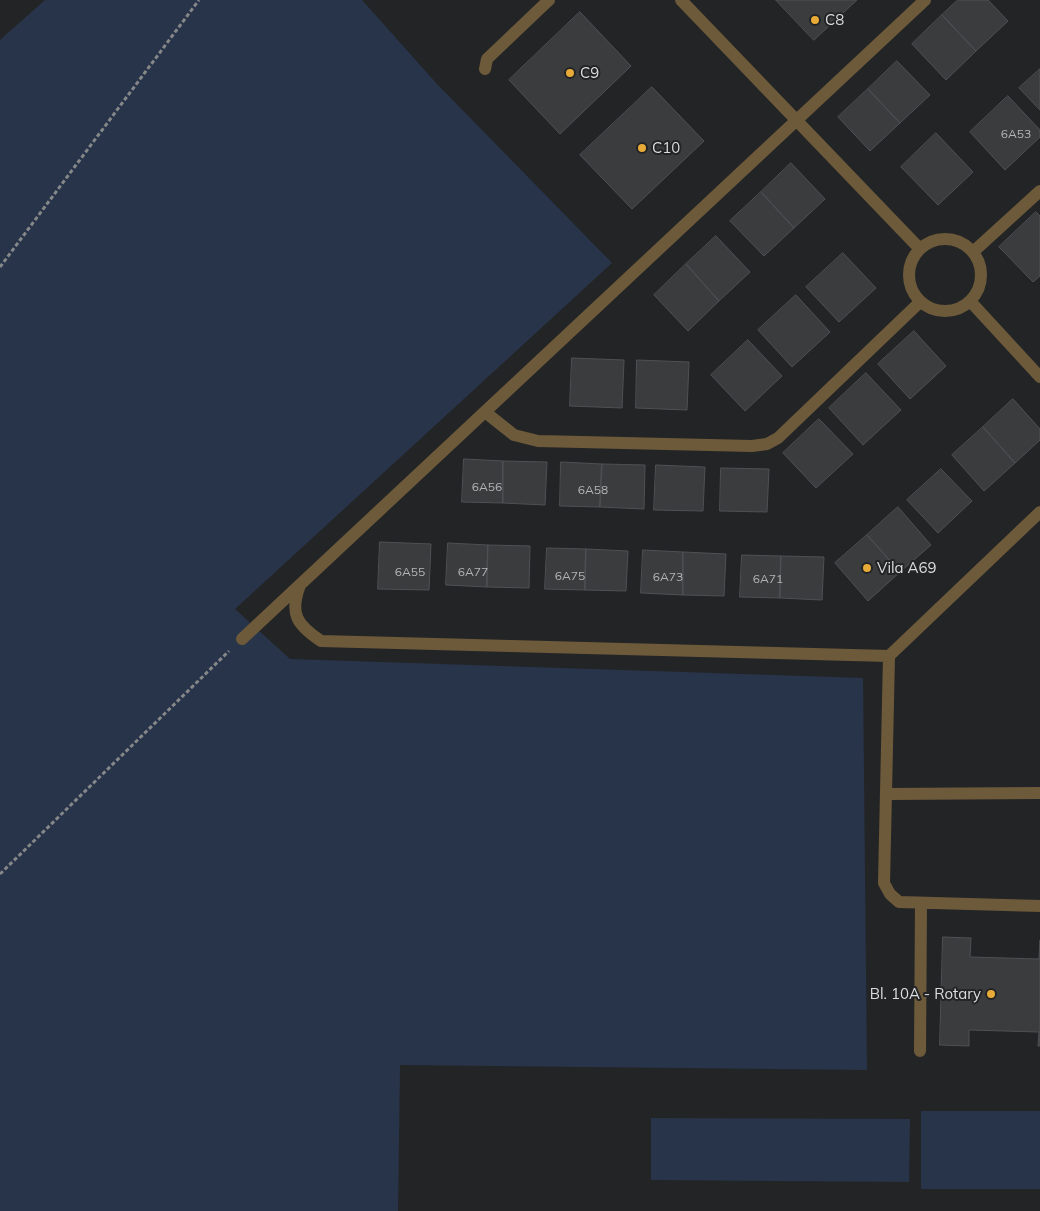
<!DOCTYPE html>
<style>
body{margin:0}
canvas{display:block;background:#232426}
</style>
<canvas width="1040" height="1211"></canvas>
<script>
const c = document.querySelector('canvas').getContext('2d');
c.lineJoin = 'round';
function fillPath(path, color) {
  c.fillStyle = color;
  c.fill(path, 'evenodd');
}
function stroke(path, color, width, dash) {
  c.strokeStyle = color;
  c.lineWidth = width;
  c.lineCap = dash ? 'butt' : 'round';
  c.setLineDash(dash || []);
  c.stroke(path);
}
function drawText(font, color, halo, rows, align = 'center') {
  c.font = font + ' Mulish,sans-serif';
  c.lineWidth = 4;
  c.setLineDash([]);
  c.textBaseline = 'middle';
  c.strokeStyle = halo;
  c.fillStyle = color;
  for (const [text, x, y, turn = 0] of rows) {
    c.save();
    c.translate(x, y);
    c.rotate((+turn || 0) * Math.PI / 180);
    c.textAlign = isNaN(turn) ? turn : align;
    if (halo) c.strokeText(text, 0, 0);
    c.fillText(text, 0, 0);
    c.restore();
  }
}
fillPath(new Path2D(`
 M 45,0 L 362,0 L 437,84 L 612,263 L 235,609 L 290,659 L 863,678 L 867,1070 L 400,1065 L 398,1211 L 0,1211 L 0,40 Z
 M 921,1111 L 1040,1111 L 1040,1189 L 921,1189 Z
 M 651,1118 L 910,1119 L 909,1182 L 651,1180 Z`), '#28344a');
const building = new Path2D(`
 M 776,0 L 857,0 L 814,40 Z
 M 958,0 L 988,0 L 1008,21 L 976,51 L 942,15 Z
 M 580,12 L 631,66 L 560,134 L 509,80 Z
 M 942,15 L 976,51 L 946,80 L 912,44 Z
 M 897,61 L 930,95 L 900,123 L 868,89 Z
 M 1040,69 L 1040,110 L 1019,88 Z
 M 652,87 L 704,141 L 632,209 L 580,155 Z
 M 868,89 L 900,123 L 870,151 L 838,117 Z
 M 1008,96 L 1040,130 L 1040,137 L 1005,170 L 970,132 Z
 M 936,133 L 973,172 L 938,205 L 901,167 Z
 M 791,163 L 825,199 L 794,228 L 761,192 Z
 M 761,192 L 794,228 L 764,256 L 730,221 Z
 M 1036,212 L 1040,216 L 1040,276 L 1033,282 L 999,247 Z
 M 716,236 L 750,272 L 719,301 L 686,264 Z
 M 843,253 L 876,288 L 839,322 L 806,287 Z
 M 686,264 L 719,301 L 688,331 L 654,295 Z
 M 796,295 L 830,332 L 792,367 L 758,330 Z
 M 914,331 L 946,366 L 910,399 L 878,364 Z
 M 748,340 L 782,376 L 745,411 L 711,375 Z
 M 572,358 L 624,360 L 622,408 L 570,406 Z
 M 637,360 L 689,362 L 687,410 L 636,408 Z
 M 866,373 L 901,410 L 863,445 L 829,408 Z
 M 1013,399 L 1040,429 L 1040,440 L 1015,463 L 983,427 Z
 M 819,419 L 853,454 L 816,488 L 783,453 Z
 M 983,427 L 1015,463 L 984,491 L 952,455 Z
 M 464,459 L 503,461 L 503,503 L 462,502 Z
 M 503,461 L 547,462 L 545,505 L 503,503 Z
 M 561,462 L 602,464 L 600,507 L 560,506 Z
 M 602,464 L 645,465 L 644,509 L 600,507 Z
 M 656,465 L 705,467 L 703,511 L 654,510 Z
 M 721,468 L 769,469 L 767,512 L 720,511 Z
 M 941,469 L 972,501 L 938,533 L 907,500 Z
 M 898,507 L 931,545 L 900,572 L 867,535 Z
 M 867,535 L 900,572 L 868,601 L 835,563 Z
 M 380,542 L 431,544 L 429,590 L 378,589 Z
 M 448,543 L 488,545 L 487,587 L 446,585 Z
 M 488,545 L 530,546 L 529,588 L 487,587 Z
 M 547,548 L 586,549 L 585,590 L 545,589 Z
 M 586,549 L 628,551 L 626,591 L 585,590 Z
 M 643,550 L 683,552 L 683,595 L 641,593 Z
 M 683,552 L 726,554 L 724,596 L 683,595 Z
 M 742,555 L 781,556 L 780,598 L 740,597 Z
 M 781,556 L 824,557 L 822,600 L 780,598 Z
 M 943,937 L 971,938 L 970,957 L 1039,959 L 1040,940 L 1040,1046 L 1038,1046 L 1039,1032 L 969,1030 L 969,1046 L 940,1045 Z`);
fillPath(building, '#3b3c3e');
stroke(building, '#4f5053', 1);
stroke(new Path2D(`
 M 0,267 L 199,0
 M 0,874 L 229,651`), '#868789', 3, [4, 2.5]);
stroke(new Path2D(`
 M 681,0 L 920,249
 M 485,69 L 487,59 L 549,0
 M909 275a36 36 0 1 1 72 0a36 36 0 1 1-72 0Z
 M 973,252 L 1040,191
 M 970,301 L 1040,377
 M 485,412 L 514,435 L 538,441 L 752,446 L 767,444 L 778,438 L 920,302
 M 300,585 C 289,614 297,625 321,641 L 889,656 L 1040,512
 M 242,639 L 925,0
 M 889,656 L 884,883 L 890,894 L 899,902 L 1040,906
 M 886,794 L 1040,793
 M 920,1051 L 921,903`), '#6d5a3a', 12);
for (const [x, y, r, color] of [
 [815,20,5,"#e8ab37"],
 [570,73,5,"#e8ab37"],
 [642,148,5,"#e8ab37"],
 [867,568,5,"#e8ab37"],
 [991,994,5,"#e8ab37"]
]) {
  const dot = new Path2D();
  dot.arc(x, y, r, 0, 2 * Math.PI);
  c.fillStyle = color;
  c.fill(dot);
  stroke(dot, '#232426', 2);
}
drawText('12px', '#b4b5b6', null, [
 ["6A53",1016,134],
 ["6A56",487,487],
 ["6A58",593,490],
 ["6A55",410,572],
 ["6A77",473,572],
 ["6A75",570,576],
 ["6A73",668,577],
 ["6A71",768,579]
]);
drawText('15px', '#dcddde', '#232426', [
 ["C8",825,20],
 ["C9",580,73],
 ["C10",652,148],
 ["Vila A69",877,568],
 ["Bl. 10A - Rotary",981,994,"right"]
], 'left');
</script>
